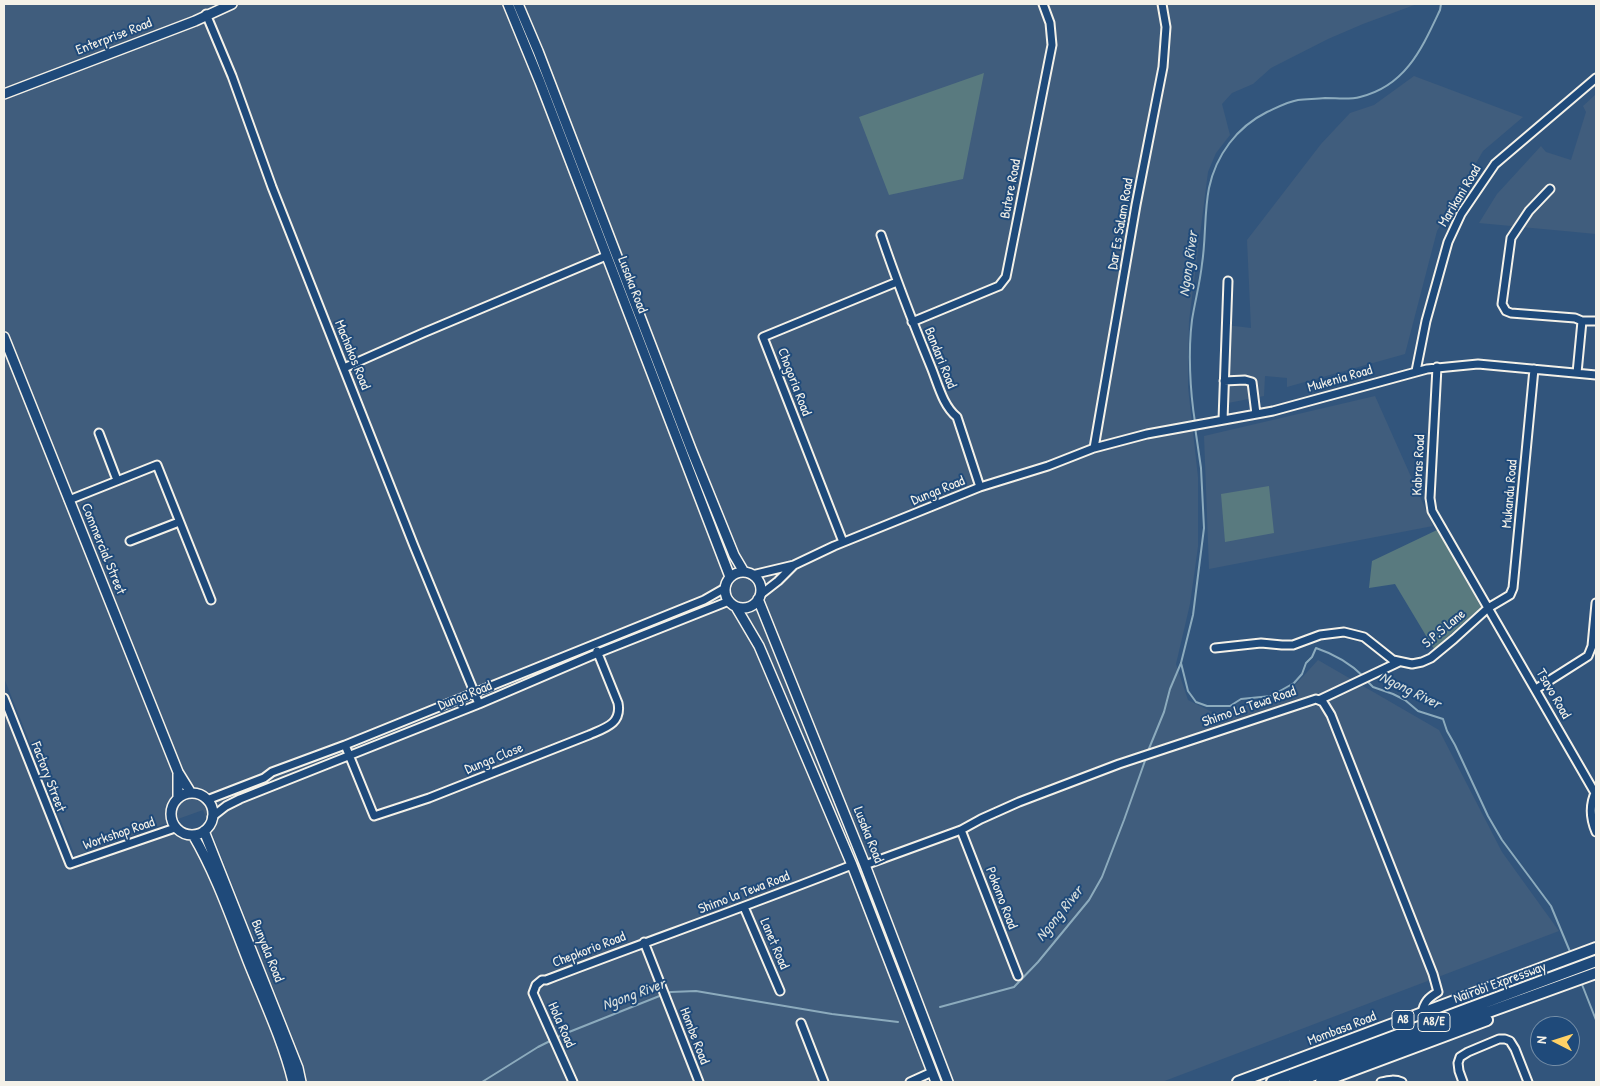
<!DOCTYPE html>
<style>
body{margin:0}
#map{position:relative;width:1600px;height:1086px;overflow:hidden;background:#32557c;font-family:"Patrick Hand",sans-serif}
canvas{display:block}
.frame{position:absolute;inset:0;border:5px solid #f4f1e8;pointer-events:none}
.north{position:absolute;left:1530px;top:1016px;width:50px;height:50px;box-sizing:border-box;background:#1f4a7a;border:1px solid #748da6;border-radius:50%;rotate:275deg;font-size:14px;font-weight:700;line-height:20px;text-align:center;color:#f4f1e8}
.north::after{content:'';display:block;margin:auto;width:18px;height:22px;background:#ffd166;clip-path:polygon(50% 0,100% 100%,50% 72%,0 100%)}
</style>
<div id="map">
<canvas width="1600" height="1086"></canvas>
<div class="frame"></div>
<div class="north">N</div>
</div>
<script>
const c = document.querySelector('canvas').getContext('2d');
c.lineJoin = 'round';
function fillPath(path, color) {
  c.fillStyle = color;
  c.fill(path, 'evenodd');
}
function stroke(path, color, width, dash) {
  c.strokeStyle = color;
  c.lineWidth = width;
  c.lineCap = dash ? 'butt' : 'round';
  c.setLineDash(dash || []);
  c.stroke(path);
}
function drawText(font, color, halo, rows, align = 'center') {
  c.font = font + ' "Patrick Hand",sans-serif';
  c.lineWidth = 4;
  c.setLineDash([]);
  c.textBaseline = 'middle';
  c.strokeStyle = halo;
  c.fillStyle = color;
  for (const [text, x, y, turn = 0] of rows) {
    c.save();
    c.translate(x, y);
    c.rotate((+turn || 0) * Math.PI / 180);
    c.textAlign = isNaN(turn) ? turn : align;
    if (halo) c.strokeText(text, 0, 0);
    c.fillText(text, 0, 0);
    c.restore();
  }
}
fillPath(new Path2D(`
 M 4,4 L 1417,4 L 1363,24 L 1328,39 L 1271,68 L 1253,84 L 1232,93 L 1222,104 L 1230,135 L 1216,153 L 1208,172 L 1189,321 L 1188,387 L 1198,477 L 1198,547 L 1190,604 L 1176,664 L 1188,700 L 1214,713 L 1287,694 L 1318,660 L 1439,730 L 1502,852 L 1559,931 L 1162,1082 L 307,1082 L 302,1061 L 203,810 L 75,856 L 4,678 Z
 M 1414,76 L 1523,117 L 1483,151 L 1437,231 L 1405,354 L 1287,387 L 1287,378 L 1265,376 L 1264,396 L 1228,403 L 1226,325 L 1251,328 L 1247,240 L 1321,144 L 1350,113 L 1374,105 Z
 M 1596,94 L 1596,234 L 1479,223 L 1497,194 L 1541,146 L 1546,152 L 1571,160 L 1586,112 L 1583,106 Z
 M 1375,396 L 1433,526 L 1209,569 L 1204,436 Z
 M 4,708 L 68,869 L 174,827 L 202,836 L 287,1057 L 292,1082 L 4,1082 Z`), '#405d7d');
fillPath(new Path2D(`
 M 984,73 L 963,179 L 889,195 L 859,117 Z
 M 1269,486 L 1274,533 L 1225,542 L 1221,494 Z
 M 1437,530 L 1481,607 L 1434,649 L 1395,584 L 1369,588 L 1372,561 Z`), '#597a7f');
stroke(new Path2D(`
 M 1195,422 C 1190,391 1188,351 1192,320 C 1195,301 1200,283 1202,264 C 1206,239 1204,213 1209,188 C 1216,155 1237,127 1267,112 C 1278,107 1287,102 1298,100 C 1307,99 1316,99 1325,98 C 1337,98 1349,100 1360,97 C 1406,86 1422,48 1440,10 L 1441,4
 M 1181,663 L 1188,691 L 1196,702 L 1207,706 L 1230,706 L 1241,699 L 1271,696 L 1294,683 L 1302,674 L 1306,663 L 1312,657 L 1316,648 C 1334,654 1351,664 1364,677
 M 1367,681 L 1373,687 L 1393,694 L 1405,700 L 1418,711 L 1443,719 L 1447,731 L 1455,745 L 1488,816 L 1502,840 L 1551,906 L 1571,954
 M 1148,751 L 1164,712 L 1170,689 L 1181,663 L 1193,615 L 1204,528 L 1201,468 L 1195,427
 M 1581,982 L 1596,1020
 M 666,994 L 671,992 L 696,991 L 832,1014 L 898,1022
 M 940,1007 L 1014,987 L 1038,962 L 1089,900 L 1102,877 L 1124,820 L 1146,758
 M 482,1082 L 538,1047 L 564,1034 L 662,995`), '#8cabbd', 2);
const minor = new Path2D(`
 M 206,14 L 232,76 L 272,187 L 414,546 L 479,704
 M 1550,189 L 1529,211 L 1511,238 L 1502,304 L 1506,311 L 1511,313 L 1575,318 L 1582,321 L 1577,373
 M 881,235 C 896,279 913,323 931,367 C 938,384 943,406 957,417 L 980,487
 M 1582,321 L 1596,321
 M 912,322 L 999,286 L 1006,277 L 1052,45 L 1050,23 L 1043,4
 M 1437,367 L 1430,498 L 1432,511 L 1595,793
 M 344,368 L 423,333 L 606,256
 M 1416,371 L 1426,321 L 1448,242 L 1461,214 L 1495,164 L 1596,78
 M 1224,381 L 1245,380 L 1252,382 L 1256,414
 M 1223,420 L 1228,281
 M 99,433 L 117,480
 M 1094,448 L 1136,205 L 1163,67 L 1166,27 L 1162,4
 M 69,500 L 157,465 L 211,600
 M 130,541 L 179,522
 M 843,542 L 763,337 L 897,282
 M 752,575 L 794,565 L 834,546 L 980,487 L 1048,466 L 1094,448 L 1147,434 L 1273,411 L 1427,369 L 1478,364 L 1596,375
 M 760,595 L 778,581 L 794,565
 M 1215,648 L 1261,643 L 1282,645 L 1293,645 L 1320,635 L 1344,632 L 1364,637 L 1393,660 L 1412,664 L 1422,662 L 1431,658 L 1454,639 L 1488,608 L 1510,595 L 1513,588 L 1534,369
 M 1536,689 L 1588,656 L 1592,646 L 1596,603
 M 4,698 L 70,864 L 175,828
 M 1319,700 L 1399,662
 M 345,745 L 374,816 L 429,798 L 589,735 C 605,728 622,724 618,703 L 597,651
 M 1596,791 C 1589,805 1590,818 1596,832
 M 207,800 L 264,778 L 272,772 L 345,745 L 704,600 L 725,588
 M 212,817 L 226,806 L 240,799 L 479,704 L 598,653 L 729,601
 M 961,830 L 1018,976
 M 865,865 L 961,830 L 981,819 L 1019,802 L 1119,764 L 1316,699 L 1323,702 L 1331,715 L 1433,974 L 1438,992 C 1428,998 1424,1002 1422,1013
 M 744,907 L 780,991
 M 644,942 L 699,1082
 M 801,1023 L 824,1082
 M 573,1082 L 533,993 L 536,985 L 542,980 L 546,980 C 648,941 751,905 852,865
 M 910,1082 L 932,1072
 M 1381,1082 C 1389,1080 1395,1079 1402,1082
 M 1463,1082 L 1459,1071 L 1458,1063 L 1460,1057 L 1468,1052 L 1499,1039 L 1505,1039 L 1510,1041 L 1515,1049 L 1528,1082`);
const major = new Path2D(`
 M 508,4 L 540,82 L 730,577
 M 518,4 L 538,51 L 691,449 L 734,555 L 744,572
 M 4,94 L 195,21 L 232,4
 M 4,337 L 178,772 L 191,793
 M725 590a18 18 0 1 1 36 0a18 18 0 1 1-36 0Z
 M 758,599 L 865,865 L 948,1082
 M 736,607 L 759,646 L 852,865 L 936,1082
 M 178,774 L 178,798
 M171 814a21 21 0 1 1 42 0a21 21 0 1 1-42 0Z
 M 204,831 L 298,1068 L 301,1082
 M 193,835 C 216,874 231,918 248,961 C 264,1001 283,1041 293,1082`);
const highway = new Path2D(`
 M 1238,1082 L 1596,948
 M 1272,1082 L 1596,961
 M 1295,1082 L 1596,973
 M 1321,1082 L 1487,1020`);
stroke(minor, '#f4f1e8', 11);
stroke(major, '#f4f1e8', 12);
stroke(highway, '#f4f1e8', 14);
stroke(minor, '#1f4a7a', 7);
stroke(major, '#1f4a7a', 9);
stroke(highway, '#1f4a7a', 10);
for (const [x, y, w] of [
 [1403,1020,22],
 [1434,1022,32]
]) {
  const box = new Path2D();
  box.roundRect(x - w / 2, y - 9.5, w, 19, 4);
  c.fillStyle = '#1f4a7a';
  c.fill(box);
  stroke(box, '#f4f1e8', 1);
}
drawText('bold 12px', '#f4f1e8', null, [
 ["A8",1403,1020],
 ["A8/E",1434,1022]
]);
drawText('14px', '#f4f1e8', '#1f4a7a', [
 ["Enterprise Road",114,37,-21],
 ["Butere Road",1011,189,-79],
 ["Marikani Road",1460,196,-59],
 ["Dar Es Salam Road",1121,224,-80],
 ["Lusaka Road",632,285,69],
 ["Machakos Road",352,355,68],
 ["Bandari Road",940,358,68],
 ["Mukenia Road",1340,379,-16],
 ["Chogoria Road",794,382,69],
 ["Kabras Road",1419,465,-87],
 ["Dunga Road",938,491,-22],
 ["Mukandu Road",1510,494,-85],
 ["Commercial Street",103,549,68],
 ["S.P.S Lane",1444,629,-40],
 ["Tsavo Road",1553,694,60],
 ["Dunga Road",465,696,-22],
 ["Shimo La Tewa Road",1249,707,-19],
 ["Dunga Close",494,759,-22],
 ["Factory Street",48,777,69],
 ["Workshop Road",119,834,-19],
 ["Lusaka Road",868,835,68],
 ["Shimo la Tewa Road",744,893,-21],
 ["Pokomo Road",1001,898,69],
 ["Lanet Road",774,944,67],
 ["Chepkorio Road",589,950,-21],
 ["Bunyala Road",267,951,68],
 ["Nairobi Expressway",1500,983,-20],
 ["Hola Road",561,1025,66],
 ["Mombasa Road",1342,1029,-21],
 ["Hombe Road",694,1036,69]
]);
drawText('italic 15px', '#dae0dd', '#1f4a7a', [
 ["Ngong River",1189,264,-82],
 ["Ngong River",1410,691,26],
 ["Ngong River",1060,914,-51],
 ["Ngong River",634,995,-20]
]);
</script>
